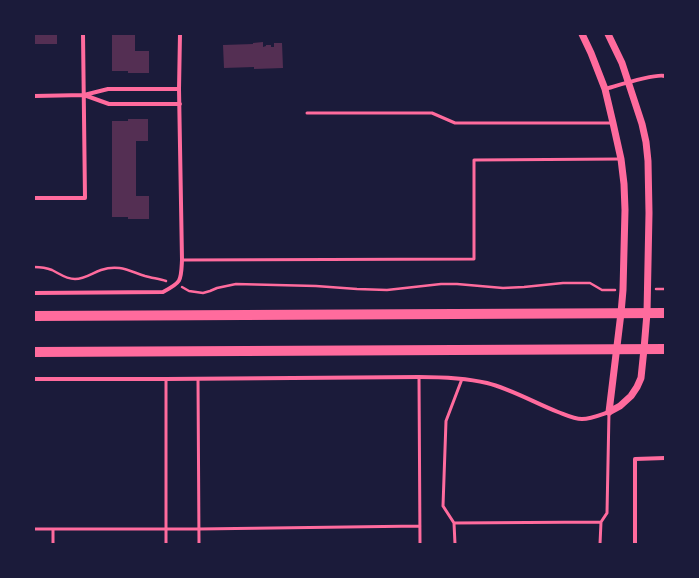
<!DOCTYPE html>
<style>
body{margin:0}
#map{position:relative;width:699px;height:578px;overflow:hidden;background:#1b1b3a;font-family:"DM Sans",sans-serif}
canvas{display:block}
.frame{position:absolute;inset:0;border:35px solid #1b1b3a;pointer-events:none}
</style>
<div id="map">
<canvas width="699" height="578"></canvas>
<div class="frame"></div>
</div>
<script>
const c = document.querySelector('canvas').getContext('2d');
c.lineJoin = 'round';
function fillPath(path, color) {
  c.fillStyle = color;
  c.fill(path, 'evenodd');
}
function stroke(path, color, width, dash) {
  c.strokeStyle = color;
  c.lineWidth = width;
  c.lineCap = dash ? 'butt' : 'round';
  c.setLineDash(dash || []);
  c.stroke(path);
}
fillPath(new Path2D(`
 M 34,34 L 57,34 L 57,44 L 34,44 Z
 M 112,34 L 135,34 L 135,51 L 149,51 L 149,73 L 128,73 L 128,71 L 112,71 Z
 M 263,42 L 263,47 L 266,46 L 266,45 L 271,45 L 271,47 L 274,47 L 274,43 L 282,43 L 283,68 L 254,69 L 254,67 L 224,68 L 223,45 L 253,44 L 253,43 Z
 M 128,119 L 148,119 L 148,141 L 136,141 L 136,196 L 149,196 L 149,219 L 128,219 L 128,217 L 112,217 L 112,121 L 128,121 Z`), '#542f53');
stroke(new Path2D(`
 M 34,267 C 40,267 47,268 52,270 C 60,274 66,279 75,279 C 85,279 92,273 101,270 C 119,264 129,271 145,276 C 152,278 160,279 166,281
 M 182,287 L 189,291 L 203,293 L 210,291 L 217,288 L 236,284 L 316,286 L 357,289 L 387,290 L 441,284 L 457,284 L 503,288 L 524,287 L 563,283 L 590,283 L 602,290 L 615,290
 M 656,289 L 665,289`), '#ff6b9d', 2.5);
stroke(new Path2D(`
 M 307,113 L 432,113 L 455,123 L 613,123
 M 182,260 L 474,259 L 474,160 L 621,159
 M 419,377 L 420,544
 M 198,379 L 199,544
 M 454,523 L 601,522
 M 34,529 L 199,529 L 420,526
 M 53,529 L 53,544
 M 166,544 L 166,379
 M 455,544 L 454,523 L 443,506 L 446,421 L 462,379
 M 600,544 L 601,522 L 607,513 L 609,412`), '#ff6b9d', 3);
stroke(new Path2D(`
 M 605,89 C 616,86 655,73 665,76
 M 84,95 L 109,104 L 180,104
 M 34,96 L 84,95 L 108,89 L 179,89
 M 34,198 L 85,198 L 83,34
 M 34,293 L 163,292 C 182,282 181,281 182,260 L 179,89 L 180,34
 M 34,379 L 166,379 L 419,377 C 442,377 465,378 487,383 C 511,389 535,403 558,412 C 566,415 574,419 582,419 C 591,419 600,415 609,412
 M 635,544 L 635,459 L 665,458`), '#ff6b9d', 4);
stroke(new Path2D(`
 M 582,34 L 591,53 L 605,89 L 613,123 L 621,159 L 624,184 L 625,210 L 623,290 L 621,313 L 609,412
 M 608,34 L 622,63 L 642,124 L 646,142 L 648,161 L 649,213 L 647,313 L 644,349 L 641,378 L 637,387 L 631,396 L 620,406 L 609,412`), '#ff6b9d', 7);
stroke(new Path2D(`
 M 34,316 L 665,313
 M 34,352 L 665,349`), '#ff6b9d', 10);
</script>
